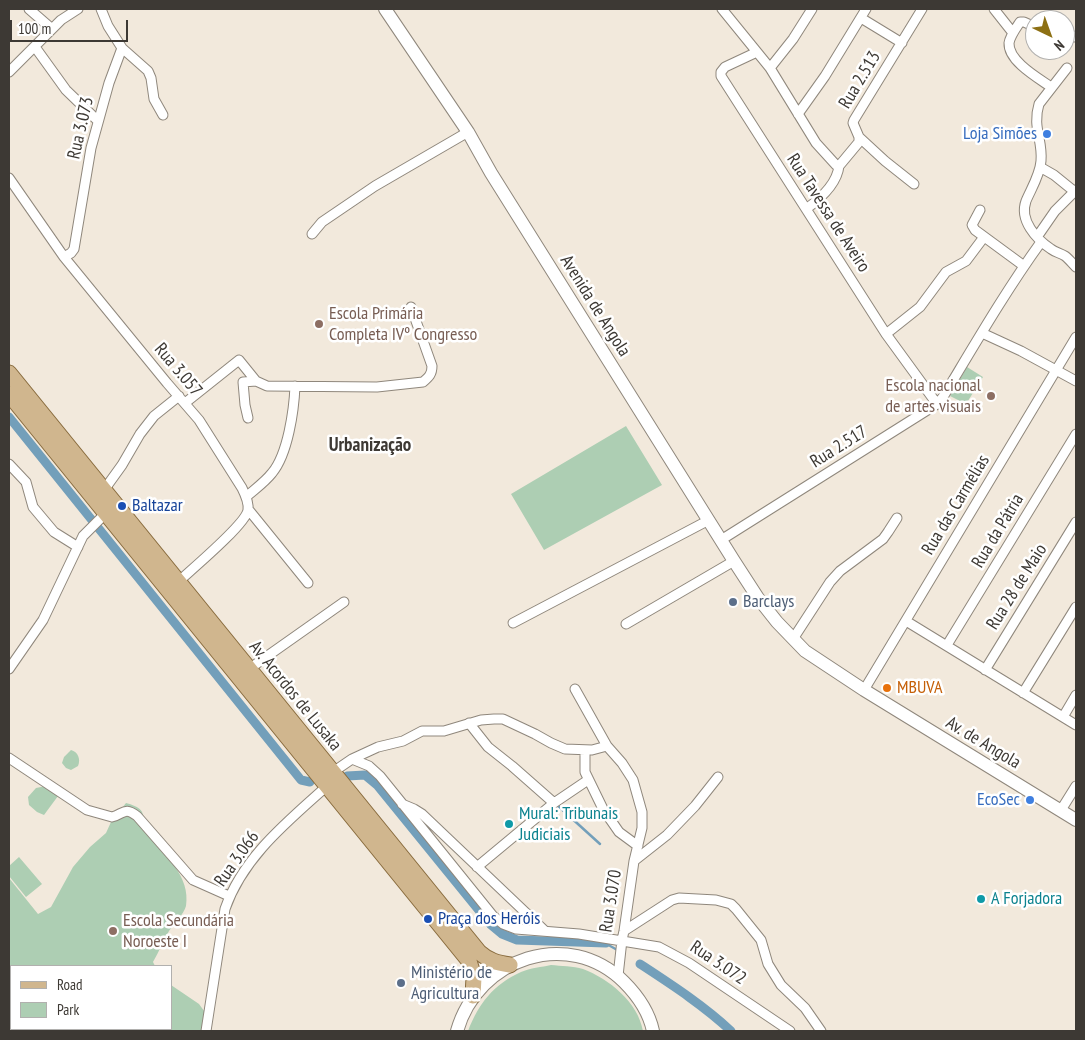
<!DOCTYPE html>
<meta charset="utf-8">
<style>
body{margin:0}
#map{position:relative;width:1085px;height:1040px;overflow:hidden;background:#f2e9dc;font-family:"PT Sans Narrow",sans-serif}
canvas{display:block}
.frame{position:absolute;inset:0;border:10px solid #3d3934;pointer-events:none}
.legend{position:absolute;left:10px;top:965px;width:162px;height:65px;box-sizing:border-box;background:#fff;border:1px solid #b1b0ae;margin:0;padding:6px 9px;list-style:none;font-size:15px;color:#3d3934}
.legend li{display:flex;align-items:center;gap:10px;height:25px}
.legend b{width:25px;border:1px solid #b1b0ae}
.north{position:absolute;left:1025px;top:10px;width:50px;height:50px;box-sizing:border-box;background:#fff;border:1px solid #b1b0ae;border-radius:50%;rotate:138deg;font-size:14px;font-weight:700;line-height:20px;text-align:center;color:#3d3934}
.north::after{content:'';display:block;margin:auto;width:18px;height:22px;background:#8d7014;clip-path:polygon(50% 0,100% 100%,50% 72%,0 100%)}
.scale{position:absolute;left:10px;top:20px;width:118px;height:22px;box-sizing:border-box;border:2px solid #3d3934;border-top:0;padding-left:6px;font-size:15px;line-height:18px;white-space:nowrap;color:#3d3934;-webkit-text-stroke:4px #fff;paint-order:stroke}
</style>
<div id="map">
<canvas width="1085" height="1040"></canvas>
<div class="frame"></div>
<ul class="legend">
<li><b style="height:6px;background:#d0b68e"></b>Road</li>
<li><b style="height:14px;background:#adceb3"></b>Park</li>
</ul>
<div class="north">N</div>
<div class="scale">100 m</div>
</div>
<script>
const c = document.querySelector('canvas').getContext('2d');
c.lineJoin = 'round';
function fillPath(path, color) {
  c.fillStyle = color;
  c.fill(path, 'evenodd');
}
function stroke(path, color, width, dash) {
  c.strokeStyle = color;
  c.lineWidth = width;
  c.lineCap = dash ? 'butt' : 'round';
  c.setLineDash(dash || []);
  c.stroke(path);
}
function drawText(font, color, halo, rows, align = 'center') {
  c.font = font + ' "PT Sans Narrow",sans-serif';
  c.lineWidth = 5;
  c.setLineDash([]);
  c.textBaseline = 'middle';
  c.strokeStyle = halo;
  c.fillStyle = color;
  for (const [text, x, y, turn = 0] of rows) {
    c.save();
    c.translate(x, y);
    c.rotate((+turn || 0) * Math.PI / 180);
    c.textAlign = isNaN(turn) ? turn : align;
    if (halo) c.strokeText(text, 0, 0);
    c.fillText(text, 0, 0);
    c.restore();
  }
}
fillPath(new Path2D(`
 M 967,367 L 983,377 L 966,404 L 950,396 Z
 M 626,426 L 662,485 L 544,550 L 511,494 Z
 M 71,750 C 78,752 81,759 78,766 L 71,770 L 66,768 L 62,763 L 64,757 Z
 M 46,786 L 58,796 L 44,815 L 37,812 L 29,805 L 28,797 L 36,788 Z
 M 126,803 C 152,810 138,818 149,833 C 164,855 191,876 186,906 C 184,914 174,924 169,931 C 163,941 159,952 153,962 L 155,966 L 11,966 L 11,1018 L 9,1017 L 9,878 L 38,914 L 51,907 L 73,867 L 90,847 L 106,833 L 111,822 Z
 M 19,857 L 42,884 L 26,897 L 9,876 L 9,866 Z
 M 551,965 C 561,966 573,966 583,969 C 609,979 638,1002 643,1031 L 468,1031 C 479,1003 493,985 521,972 C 530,968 542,967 551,965 Z
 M 171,985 L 199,1004 L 207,1015 L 203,1031 L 29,1031 L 26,1029 L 171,1029 Z`), '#adceb3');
stroke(new Path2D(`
 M 347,776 L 365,775 L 377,785 L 490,924 L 502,934 L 517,940 L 605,943 L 619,951
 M 557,805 L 600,844`), '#739fba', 2.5);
stroke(new Path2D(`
 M 9,417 L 301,780 L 310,782
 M 347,776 L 365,775 L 377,785 L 490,924 L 502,934 L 517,940 L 606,943
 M 640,964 C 672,985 703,1005 731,1031`), '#739fba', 9);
const street = new Path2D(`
 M 29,9 L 52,29
 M 101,9 L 108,26 L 122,48 L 148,71 L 151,78 L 154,99 L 163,115
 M 722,9 L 770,68 L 816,143 L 836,165 L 839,166
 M 994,9 L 1013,33
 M 861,18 L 902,43
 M 1035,27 L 1024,22 L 1020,22 C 1016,28 1010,36 1009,43 C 1008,61 1038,78 1051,87
 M 1065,40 L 1076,36
 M 35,47 L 66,90 L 98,121
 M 757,52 L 725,67 L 721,72 L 721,76 L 886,334 L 937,404
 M 770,68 L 793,39 L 812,9
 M 1067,68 L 1039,104 C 1032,127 1043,140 1041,161 C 1040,175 1031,189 1026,201 C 1019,220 1036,239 1051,249 C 1055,252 1060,253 1065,256 C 1069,259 1072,263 1076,267
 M 9,72 L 61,20 L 78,9
 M 798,114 L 825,76 L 866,9
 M 859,137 L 885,161 L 914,184
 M 839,166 L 859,142 L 859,137 L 853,123 L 854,120 L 922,9
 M 1040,167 L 1054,175 L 1075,192
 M 9,178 L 64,257 L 167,383 L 199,420 L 242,488 C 245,494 249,503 248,510 C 246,524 191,570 178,582
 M 806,209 C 820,199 837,184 839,166
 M 980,210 L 972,225 L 975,230 L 1024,266
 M 312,234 L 322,222 L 375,186 L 468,132
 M 1037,237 L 1055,211 L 1076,190
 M 64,257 L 71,253 L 74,249 L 91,148 L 109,83 L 122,48
 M 982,333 L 1021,351 L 1076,381
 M 886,334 L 920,307 L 946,272 L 966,261 L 984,237
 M 185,403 L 239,360 L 256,381 L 267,386 L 377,387 L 423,382 C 429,377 432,374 432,366 L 411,307
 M 248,418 L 245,405 L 243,382 L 256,381
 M 9,464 L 26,482 L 33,507 L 54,532 L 78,547
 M 104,490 L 122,465 L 140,434 L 154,416 L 179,396
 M 246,497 C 255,489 265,482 272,473 C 288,454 294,410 295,386
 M 248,509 L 308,583
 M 721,540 L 937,404 L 943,397 C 975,344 1005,292 1041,242
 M 906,621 L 1076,725
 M 513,623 L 709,520
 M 626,624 L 734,561
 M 793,639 L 830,582 L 840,571 L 883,539 L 888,532 L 897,518
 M 947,645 L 1076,434
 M 9,669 L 43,620 L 83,536 L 105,514
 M 249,669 L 344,602
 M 985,670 L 1076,522
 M 575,689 L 607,746 L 622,763 L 633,780 L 642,812 L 642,828 L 634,861 L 624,931 L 622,940 L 618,976
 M 864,690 L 1076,337
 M 1023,693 L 1076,607
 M 1063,717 L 1076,695
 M 469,723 L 488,747 L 512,766 L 554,803
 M 585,750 L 585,772 L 603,809 L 619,832 L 638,846
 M 9,758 L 87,810 L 112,817 C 124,814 124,806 137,816 L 193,880 L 229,896
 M 352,759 L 378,747 L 403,741 L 422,731 L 444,731 L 481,720 L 494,719 L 503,719 L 535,734 L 551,743 L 565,749 L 592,750 L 607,746
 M 333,772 L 352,759 L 369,766 L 380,776 L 493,916 L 503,924 L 516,929 L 579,934 L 659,947 L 689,963 L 790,1031
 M 402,804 L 414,809 L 422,814 L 545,931
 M 1061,810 L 1076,786
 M 634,861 L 667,835 L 695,806 L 718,777
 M 477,867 L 554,803 L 588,780
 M 624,931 L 672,900 L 679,898 L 716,900 L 731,904 L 736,909 L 761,940 L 768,964 L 781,985 L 805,1008 L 821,1031
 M 206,1031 L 225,909 C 243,857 287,822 327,786`);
const secondary = new Path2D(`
 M 385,9 L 468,132 L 491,173 L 734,561 L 758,598 L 777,622 L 805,651 L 864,690 L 1076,820
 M 457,1031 C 478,958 568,927 624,982 C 638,996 649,1012 653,1031`);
const primary = new Path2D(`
 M 9,373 L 479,952 C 489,961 497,963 510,965
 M 9,394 L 469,961 L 474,977 L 473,996`);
stroke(street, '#8f877c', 11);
stroke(secondary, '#8f877c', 14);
stroke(primary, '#886b3d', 17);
stroke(street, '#fff', 9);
stroke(secondary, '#fff', 12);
stroke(primary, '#d0b68e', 15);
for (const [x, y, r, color] of [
 [1047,134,5,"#3f7fe0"],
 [319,324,5,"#8d6e63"],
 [991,396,5,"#8d6e63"],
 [122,506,5,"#1a4fb4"],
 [733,602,5,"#5c6f8a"],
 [887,688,5,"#e8710a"],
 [1030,800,5,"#3f7fe0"],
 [509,824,5,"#0f9aa8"],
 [981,899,5,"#0f9aa8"],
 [428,919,5,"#1a4fb4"],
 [113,931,5,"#8d6e63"],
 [401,983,5,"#5c6f8a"]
]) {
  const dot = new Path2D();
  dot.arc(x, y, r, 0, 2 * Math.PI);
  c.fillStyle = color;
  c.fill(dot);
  stroke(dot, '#fff', 2);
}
drawText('18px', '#3d3934', '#fff', [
 ["Rua 2.513",860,80,-59],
 ["Rua 3.073",81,128,-77],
 ["Rua Tavessa de Aveiro",828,213,57],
 ["Avenida de Angola",595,306,58],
 ["Rua 3.057",178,370,50],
 ["Rua 2.517",839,447,-32],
 ["Rua das Carmélias",956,505,-59],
 ["Rua da Pátria",998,531,-59],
 ["Rua 28 de Maio",1017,587,-58],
 ["Av. Acordos de Lusaka",295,696,51],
 ["Av. de Angola",983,743,31],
 ["Rua 3.066",237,859,-55],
 ["Rua 3.070",611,901,-81],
 ["Rua 3.072",718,963,34]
]);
drawText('18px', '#366cbe', '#fff', [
 ["Loja Simões",1037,134],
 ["EcoSec",1020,800]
], 'right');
drawText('18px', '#785e54', '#fff', [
 ["Escola Primária",329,314],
 ["Completa IVº Congresso",329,335],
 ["Escola nacional",981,386,"right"],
 ["de artes visuais",981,407,"right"],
 ["Escola Secundária",123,921],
 ["Noroeste I",123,942]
], 'left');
drawText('18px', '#164399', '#fff', [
 ["Baltazar",132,506],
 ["Praça dos Heróis",438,919]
], 'left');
drawText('18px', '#4e5e75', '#fff', [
 ["Barclays",743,602],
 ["Ministério de",411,973],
 ["Agricultura",411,994]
], 'left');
drawText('18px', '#c56008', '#fff', [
 ["MBUVA",897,688]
], 'left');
drawText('18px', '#0d838f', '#fff', [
 ["Mural: Tribunais",519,814],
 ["Judiciais",519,835],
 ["A Forjadora",991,899]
], 'left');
drawText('bold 19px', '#3d3934', '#fff', [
 ["Urbanização",370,446]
]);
</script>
